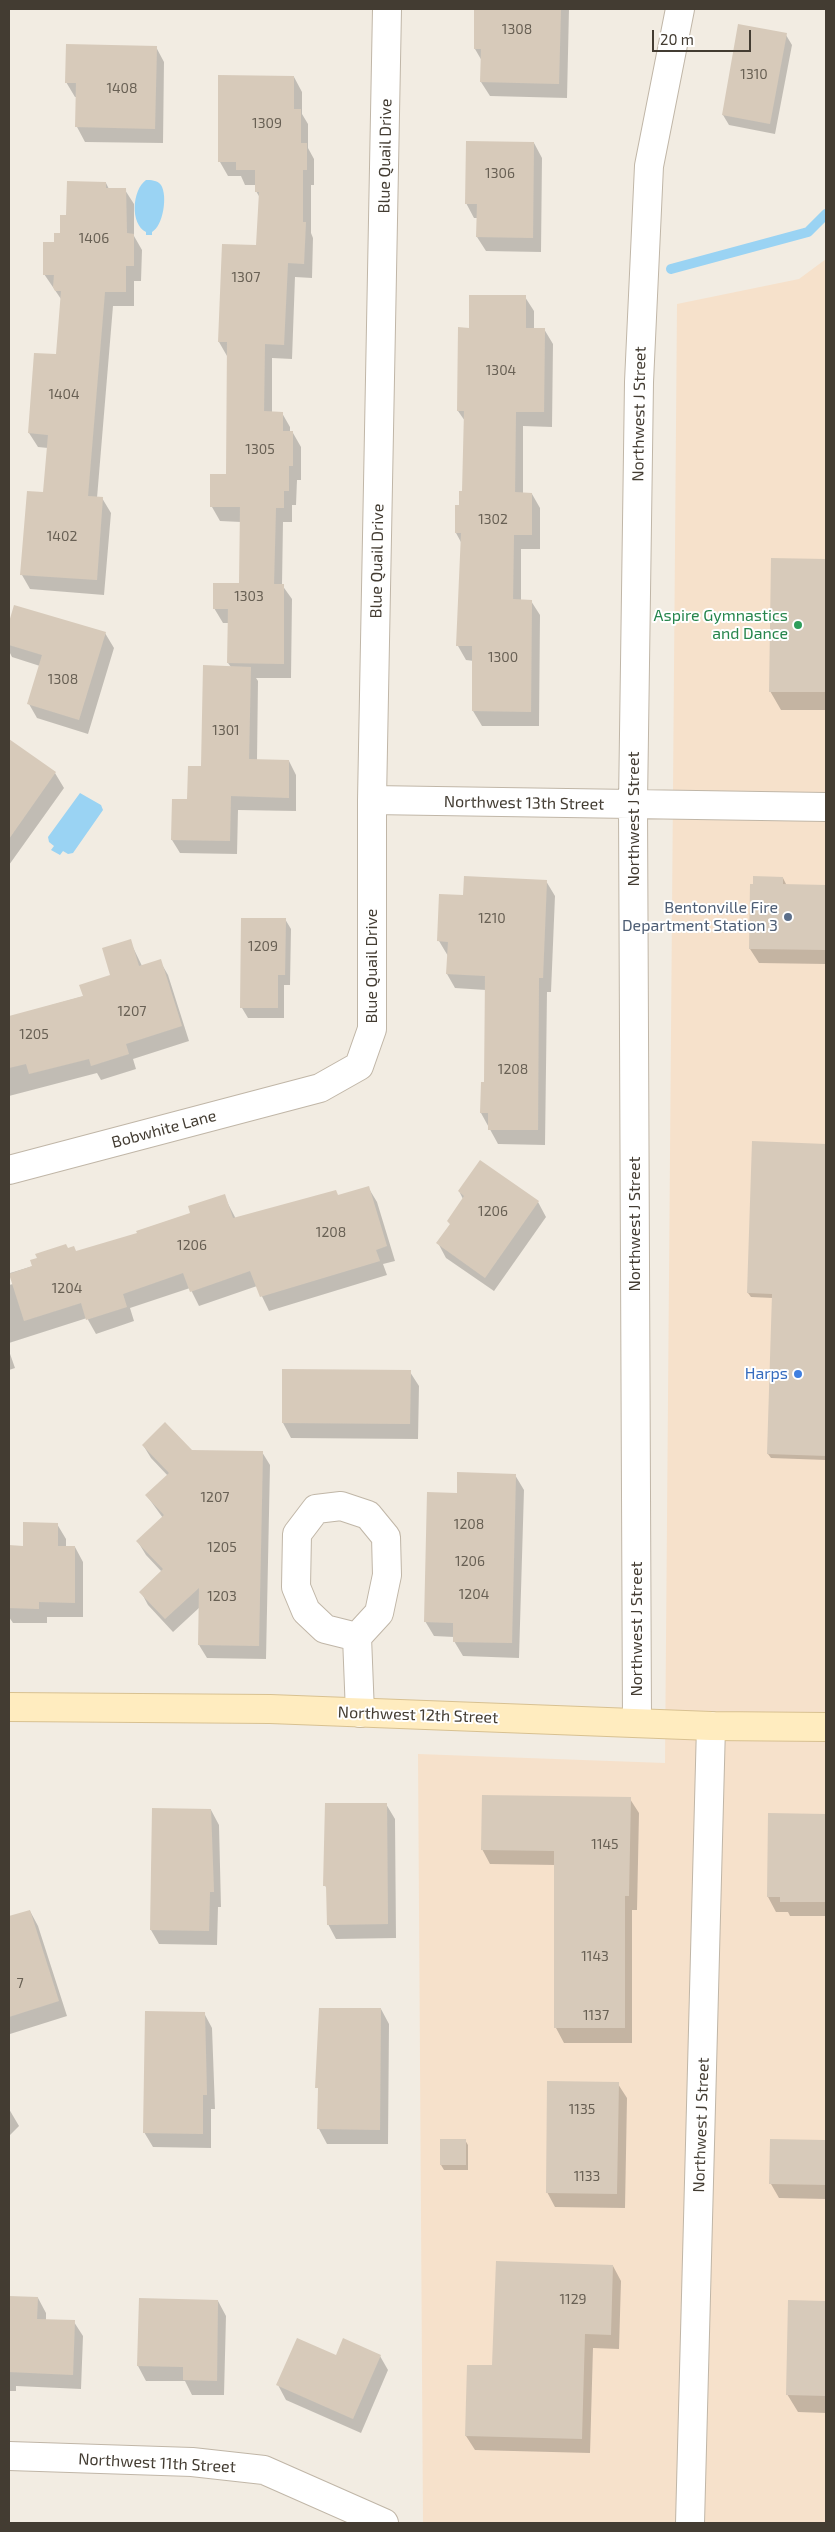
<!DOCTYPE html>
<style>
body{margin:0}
#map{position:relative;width:835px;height:2532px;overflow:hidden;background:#f2ece2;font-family:"Exo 2",sans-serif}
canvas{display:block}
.frame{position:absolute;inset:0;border:10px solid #433c32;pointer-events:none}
.scale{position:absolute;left:652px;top:30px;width:99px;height:22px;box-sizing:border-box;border:2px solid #433c32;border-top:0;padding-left:6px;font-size:15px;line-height:18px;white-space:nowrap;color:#433c32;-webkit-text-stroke:4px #fff;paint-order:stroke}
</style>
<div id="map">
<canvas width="835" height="2532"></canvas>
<div class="frame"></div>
<div class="scale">20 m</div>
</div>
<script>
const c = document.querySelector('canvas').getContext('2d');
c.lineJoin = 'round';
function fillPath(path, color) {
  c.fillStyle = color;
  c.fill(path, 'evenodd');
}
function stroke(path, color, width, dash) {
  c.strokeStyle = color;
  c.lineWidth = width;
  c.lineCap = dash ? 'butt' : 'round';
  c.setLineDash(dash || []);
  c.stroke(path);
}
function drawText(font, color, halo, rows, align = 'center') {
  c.font = font + ' "Exo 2",sans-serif';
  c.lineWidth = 4;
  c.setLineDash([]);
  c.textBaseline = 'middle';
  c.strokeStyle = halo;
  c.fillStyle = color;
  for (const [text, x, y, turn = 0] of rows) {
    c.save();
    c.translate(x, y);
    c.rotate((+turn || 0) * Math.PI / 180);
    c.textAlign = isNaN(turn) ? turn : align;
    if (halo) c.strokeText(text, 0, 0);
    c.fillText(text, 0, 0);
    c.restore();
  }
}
fillPath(new Path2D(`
 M 826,259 L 826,2523 L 423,2523 L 418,1754 L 665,1763 L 677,304 L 799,279 Z`), '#f6e1cb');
fillPath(new Path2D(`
 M 146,180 C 151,180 157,180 161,185 C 168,196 163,226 152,232 L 152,235 L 146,235 L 146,232 C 130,224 132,190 146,180 Z
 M 80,793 L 101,805 L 103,810 L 73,853 L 68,854 L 63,851 L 60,855 L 51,850 L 54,846 L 49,842 L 48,837 Z`), '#9ad3f3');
fillPath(new Path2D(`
 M 476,9 L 569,9 L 567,98 L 490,96 L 481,82 L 482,61 L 475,49 Z
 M 786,35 L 792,45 L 775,134 L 729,125 L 723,115 Z
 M 156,47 L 164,62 L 163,143 L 85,142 L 77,127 L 77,97 L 75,97 L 66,82 Z
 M 294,77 L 302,92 L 302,114 L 308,124 L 308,148 L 314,159 L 314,185 L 311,185 L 311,233 L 313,238 L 312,278 L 295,277 L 292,359 L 272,358 L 272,413 L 282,413 L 290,427 L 290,433 L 293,433 L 301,447 L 301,480 L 297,480 L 296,505 L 292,505 L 292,522 L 283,522 L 282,585 L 292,599 L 291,678 L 256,678 L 258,681 L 257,760 L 289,761 L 296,775 L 296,811 L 238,810 L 237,854 L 180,853 L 172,840 L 202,767 L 231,667 L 228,663 L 229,623 L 223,623 L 214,608 L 240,584 L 241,522 L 220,521 L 212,507 L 227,476 L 227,356 L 219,342 L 258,246 L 260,198 L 256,191 L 256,185 L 245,185 L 241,176 L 228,176 L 220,162 Z
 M 534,143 L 542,158 L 541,252 L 486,251 L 477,237 L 478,218 L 474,218 L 466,203 Z
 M 106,183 L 109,189 L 125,190 L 134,204 L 134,236 L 142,250 L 141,281 L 134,281 L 134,306 L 113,306 L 97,498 L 102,498 L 111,513 L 104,595 L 30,589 L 22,575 L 44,493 L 48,448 L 38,447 L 29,433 L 57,356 L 61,299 L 44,274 L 67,217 Z
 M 525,297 L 534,311 L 534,329 L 544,329 L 553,344 L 552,427 L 523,426 L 523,493 L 532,494 L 540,508 L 540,549 L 521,549 L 521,601 L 531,601 L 540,615 L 539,726 L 482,726 L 473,711 L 474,661 L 466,660 L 458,646 L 462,544 L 456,533 L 456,506 L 460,506 L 463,492 L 465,421 L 458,411 L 470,329 Z
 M 772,559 L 826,560 L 826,710 L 781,710 L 770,691 Z
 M 15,607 L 105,633 L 114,648 L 88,734 L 37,718 L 29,704 L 40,666 L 12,657 L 9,651 L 9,627 Z
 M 9,740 L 55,773 L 64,788 L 9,865 Z
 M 783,878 L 787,886 L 826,886 L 826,964 L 759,963 L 750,949 Z
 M 546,881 L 555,896 L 551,992 L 547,992 L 545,1145 L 498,1144 L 481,1113 L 485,1083 L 486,990 L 455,988 L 447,974 L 448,956 L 439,941 L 465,897 Z
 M 285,919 L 291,929 L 290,985 L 284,985 L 284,1018 L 248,1018 L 242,1008 Z
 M 130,941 L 142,966 L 160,961 L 168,975 L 189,1041 L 133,1059 L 136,1069 L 101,1080 L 97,1073 L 9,1096 L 9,1017 L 84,996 L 112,976 Z
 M 753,1142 L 826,1145 L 826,1460 L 771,1458 L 768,1454 L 773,1298 L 751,1297 L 748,1293 Z
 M 368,1187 L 377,1202 L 395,1261 L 383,1264 L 387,1275 L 269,1311 L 257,1286 L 199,1306 L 190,1288 L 130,1308 L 134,1321 L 96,1334 L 87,1318 L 9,1343 L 9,1285 L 13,1284 L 10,1273 L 33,1266 L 68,1249 L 76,1253 L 139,1234 L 192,1213 L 224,1196 L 236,1219 L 338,1196 Z
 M 459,1191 L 538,1202 L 546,1217 L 494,1291 L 446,1258 L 438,1243 L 451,1225 L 448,1221 L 463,1199 Z
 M 9,1351 L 15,1368 L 9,1370 Z
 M 283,1371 L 410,1372 L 419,1386 L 418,1439 L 291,1438 L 283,1423 Z
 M 143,1445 L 191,1451 L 262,1452 L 270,1465 L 266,1659 L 207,1658 L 199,1645 L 200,1607 L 173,1632 L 148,1605 L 141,1592 L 162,1572 L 146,1555 L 138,1542 L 163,1518 L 147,1496 L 168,1476 L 151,1458 Z
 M 515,1475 L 524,1490 L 519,1658 L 463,1656 L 454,1641 L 454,1637 L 434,1636 L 425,1621 L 458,1494 Z
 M 57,1524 L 66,1539 L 66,1547 L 75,1547 L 83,1562 L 83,1617 L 47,1617 L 47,1623 L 13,1623 L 9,1617 L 9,1547 L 24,1547 Z
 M 630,1799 L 639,1813 L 637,1910 L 632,1910 L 632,2043 L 564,2043 L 556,2028 L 556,1865 L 490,1864 L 482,1849 Z
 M 386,1804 L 395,1819 L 396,1938 L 336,1939 L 328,1924 L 327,1890 L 325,1885 Z
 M 211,1810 L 219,1825 L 221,1907 L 218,1907 L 217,1945 L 159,1944 L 151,1930 Z
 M 769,1814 L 826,1815 L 826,1916 L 790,1916 L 788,1912 L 776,1912 L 768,1897 Z
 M 30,1911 L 38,1926 L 67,2016 L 10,2034 L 9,1918 Z
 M 381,2009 L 389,2024 L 388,2144 L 327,2144 L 319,2129 L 317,2049 L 319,2050 Z
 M 204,2013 L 212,2028 L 215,2109 L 211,2109 L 211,2148 L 153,2147 L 144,2132 Z
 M 618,2084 L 627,2098 L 625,2208 L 555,2207 L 547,2192 Z
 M 9,2109 L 19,2126 L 9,2136 Z
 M 465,2140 L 468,2145 L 468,2170 L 444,2170 L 441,2165 Z
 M 771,2140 L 826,2141 L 826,2199 L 779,2198 L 771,2184 Z
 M 613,2266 L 621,2281 L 619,2349 L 593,2348 L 590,2453 L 475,2450 L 466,2436 L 494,2367 Z
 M 9,2297 L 38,2298 L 46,2313 L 46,2321 L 74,2322 L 83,2336 L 81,2389 L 16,2386 L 16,2391 L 9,2391 Z
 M 218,2301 L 226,2316 L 224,2395 L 192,2395 L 185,2381 L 146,2381 L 138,2366 Z
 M 790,2301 L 826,2302 L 826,2413 L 798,2412 L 787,2394 Z
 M 380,2356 L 388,2370 L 361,2433 L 286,2400 L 278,2385 L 336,2357 Z`), '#0003');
stroke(new Path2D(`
 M 671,269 L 808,232 L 826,214`), '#9ad3f3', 10);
fillPath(new Path2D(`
 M 474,9 L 561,9 L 559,84 L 480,82 L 481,49 L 474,49 Z
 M 738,24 L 787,33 L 770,124 L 722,115 Z
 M 66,44 L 157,46 L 155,129 L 75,127 L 76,83 L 65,83 Z
 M 218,75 L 294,76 L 294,109 L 301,109 L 301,143 L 307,143 L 307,170 L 303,170 L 303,222 L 306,222 L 304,264 L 288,263 L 284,345 L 265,344 L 264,411 L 283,412 L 283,431 L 293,431 L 293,466 L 289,466 L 289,491 L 284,491 L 284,508 L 276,508 L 274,584 L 284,584 L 284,664 L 227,663 L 228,609 L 213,609 L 213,583 L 239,583 L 240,507 L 210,507 L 210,474 L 226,474 L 227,342 L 218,342 L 222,244 L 256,245 L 259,192 L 255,192 L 255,170 L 236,170 L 236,162 L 218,162 Z
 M 466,141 L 534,142 L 533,238 L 476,237 L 477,204 L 465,204 Z
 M 67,181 L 106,182 L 106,188 L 126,188 L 127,233 L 134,234 L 134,266 L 126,266 L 126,292 L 105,292 L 88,496 L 103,497 L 97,580 L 20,575 L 27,491 L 43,492 L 48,435 L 28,433 L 34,353 L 56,354 L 61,291 L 55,291 L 53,287 L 54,275 L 43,275 L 43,242 L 54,242 L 54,233 L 60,233 L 60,215 L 66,215 Z
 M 469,295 L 526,295 L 526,328 L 545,328 L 544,412 L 516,412 L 515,492 L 532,493 L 532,535 L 514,535 L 513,599 L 532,600 L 531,712 L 472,711 L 472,646 L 456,646 L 461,533 L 455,533 L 455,505 L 459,505 L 459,491 L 462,491 L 464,411 L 457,411 L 458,327 L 469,328 Z
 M 771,558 L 826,559 L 826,692 L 769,692 Z
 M 14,605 L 106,632 L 79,720 L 27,704 L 42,655 L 9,645 L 9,622 Z
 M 203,665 L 251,667 L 249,759 L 289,760 L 289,798 L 231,796 L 230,841 L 171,840 L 172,799 L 187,799 L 188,766 L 201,766 Z
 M 9,739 L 56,772 L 9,839 Z
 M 464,876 L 547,880 L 543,978 L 539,978 L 538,1130 L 488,1130 L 488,1113 L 480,1113 L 481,1082 L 484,1082 L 485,976 L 446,974 L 448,942 L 437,941 L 439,894 L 463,895 Z
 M 753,876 L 783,877 L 783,884 L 826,885 L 826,950 L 749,949 L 750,884 L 753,884 Z
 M 241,918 L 286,918 L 285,975 L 278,975 L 278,1008 L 240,1008 Z
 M 131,939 L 139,966 L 161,959 L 182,1026 L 126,1044 L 129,1054 L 91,1066 L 89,1059 L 29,1074 L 26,1064 L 9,1068 L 9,1016 L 83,996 L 79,985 L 110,975 L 102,948 Z
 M 752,1141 L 826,1144 L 826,1456 L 767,1454 L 772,1294 L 747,1293 Z
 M 480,1160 L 539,1201 L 485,1278 L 436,1243 L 450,1224 L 447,1221 L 464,1196 L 458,1191 Z
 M 369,1186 L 387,1246 L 376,1250 L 380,1261 L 260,1297 L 250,1271 L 190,1292 L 183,1273 L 123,1294 L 127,1307 L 86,1320 L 81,1303 L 24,1321 L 9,1274 L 32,1266 L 30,1260 L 37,1258 L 35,1254 L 66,1244 L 68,1248 L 74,1246 L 76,1251 L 137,1233 L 136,1231 L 190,1213 L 188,1206 L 225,1194 L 233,1218 L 336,1190 L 338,1195 Z
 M 282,1369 L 411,1370 L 410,1424 L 282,1423 Z
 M 165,1422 L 192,1450 L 263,1451 L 259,1646 L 198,1645 L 199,1588 L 165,1619 L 139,1592 L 163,1569 L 136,1541 L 164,1515 L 145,1495 L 169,1473 L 142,1445 Z
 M 457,1472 L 516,1474 L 512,1643 L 453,1642 L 453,1623 L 424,1622 L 427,1492 L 457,1493 Z
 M 23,1522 L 58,1523 L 58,1546 L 75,1546 L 75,1603 L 39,1602 L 39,1609 L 9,1608 L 9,1545 L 23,1546 Z
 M 482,1795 L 631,1797 L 629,1896 L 625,1896 L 625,2028 L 554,2028 L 554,1851 L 481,1850 Z
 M 325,1803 L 387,1803 L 388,1924 L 327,1925 L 326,1886 L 323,1886 Z
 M 152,1808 L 211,1809 L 214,1892 L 210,1892 L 209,1931 L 150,1930 Z
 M 768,1813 L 826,1814 L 826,1902 L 780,1902 L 780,1897 L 767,1897 Z
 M 30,1910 L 59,2001 L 9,2017 L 9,1916 Z
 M 319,2008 L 381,2008 L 380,2130 L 317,2129 L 318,2088 L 315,2088 Z
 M 145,2011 L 205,2012 L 207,2095 L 203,2095 L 203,2134 L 143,2133 Z
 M 547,2081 L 619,2082 L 617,2194 L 546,2193 Z
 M 440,2139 L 466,2139 L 466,2165 L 440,2165 Z
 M 770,2139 L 826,2140 L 826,2185 L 769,2184 Z
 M 496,2261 L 613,2265 L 611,2335 L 585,2334 L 582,2439 L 465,2436 L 467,2365 L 492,2365 Z
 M 9,2296 L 38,2297 L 37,2319 L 75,2320 L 73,2375 L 9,2372 Z
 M 139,2298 L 218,2300 L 217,2381 L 183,2380 L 183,2367 L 137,2366 Z
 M 788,2300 L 826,2301 L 826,2396 L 786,2395 Z
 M 297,2338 L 336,2355 L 343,2338 L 381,2355 L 353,2419 L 276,2385 Z`), '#d7caba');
const street = new Path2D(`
 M 372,800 L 826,807
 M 9,1170 L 320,1088 L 359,1066 L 372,1029 L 372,800 L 387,9
 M 357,1637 L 325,1629 L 306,1611 L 296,1587 L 297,1534 L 316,1509 L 341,1506 L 368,1515 L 386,1537 L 387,1575 L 379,1613 L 357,1637 L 360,1713
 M 637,1723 L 633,804 L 639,382 L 649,166 L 680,9
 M 9,2456 L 192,2462 L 264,2470 L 384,2523
 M 690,2523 L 711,1726`);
const secondary = new Path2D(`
 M 9,1707 L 270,1709 L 711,1726 L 826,1727`);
stroke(street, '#c0b6a7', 30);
stroke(secondary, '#d8c191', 30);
stroke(street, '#fff', 28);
stroke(secondary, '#ffecbf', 28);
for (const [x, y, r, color] of [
 [798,625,5,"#2e9e5b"],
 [788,917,5,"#5c6f8a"],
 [798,1374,5,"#3f7fe0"]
]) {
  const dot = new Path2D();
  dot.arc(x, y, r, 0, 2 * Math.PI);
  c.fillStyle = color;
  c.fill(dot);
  stroke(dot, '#fff', 2);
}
drawText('14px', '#686054', null, [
 ["1308",517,29],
 ["1310",754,74],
 ["1408",122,88],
 ["1309",267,123],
 ["1306",500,173],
 ["1406",94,238],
 ["1307",246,277],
 ["1304",501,370],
 ["1404",64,394],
 ["1305",260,449],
 ["1302",493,519],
 ["1402",62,536],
 ["1303",249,596],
 ["1300",503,657],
 ["1308",63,679],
 ["1301",226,730],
 ["1210",492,918],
 ["1209",263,946],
 ["1207",132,1011],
 ["1205",34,1034],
 ["1208",513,1069],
 ["1206",493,1211],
 ["1208",331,1232],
 ["1206",192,1245],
 ["1204",67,1288],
 ["1207",215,1497],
 ["1208",469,1524],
 ["1205",222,1547],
 ["1206",470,1561],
 ["1204",474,1594],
 ["1203",222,1596],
 ["1145",605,1844],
 ["1143",595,1956],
 ["7",20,1983],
 ["1137",596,2015],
 ["1135",582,2109],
 ["1133",587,2176],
 ["1129",573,2299]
]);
drawText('16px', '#433c32', '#fff', [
 ["Blue Quail Drive",385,156,-89],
 ["Northwest J Street",639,414,-89],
 ["Blue Quail Drive",377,561,-89],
 ["Northwest 13th Street",524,803,1],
 ["Northwest J Street",634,819,-90],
 ["Blue Quail Drive",372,966,-90],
 ["Bobwhite Lane",164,1129,-15],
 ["Northwest J Street",635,1224,-90],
 ["Northwest J Street",637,1629,-90],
 ["Northwest 12th Street",418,1715,2],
 ["Northwest J Street",701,2125,-88],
 ["Northwest 11th Street",157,2463,3]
]);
drawText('16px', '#27864d', '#fff', [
 ["Aspire Gymnastics",788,616],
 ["and Dance",788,634]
], 'right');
drawText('16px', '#4e5e75', '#fff', [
 ["Bentonville Fire",778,908],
 ["Department Station 3",778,926]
], 'right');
drawText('16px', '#366cbe', '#fff', [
 ["Harps",788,1374]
], 'right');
</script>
